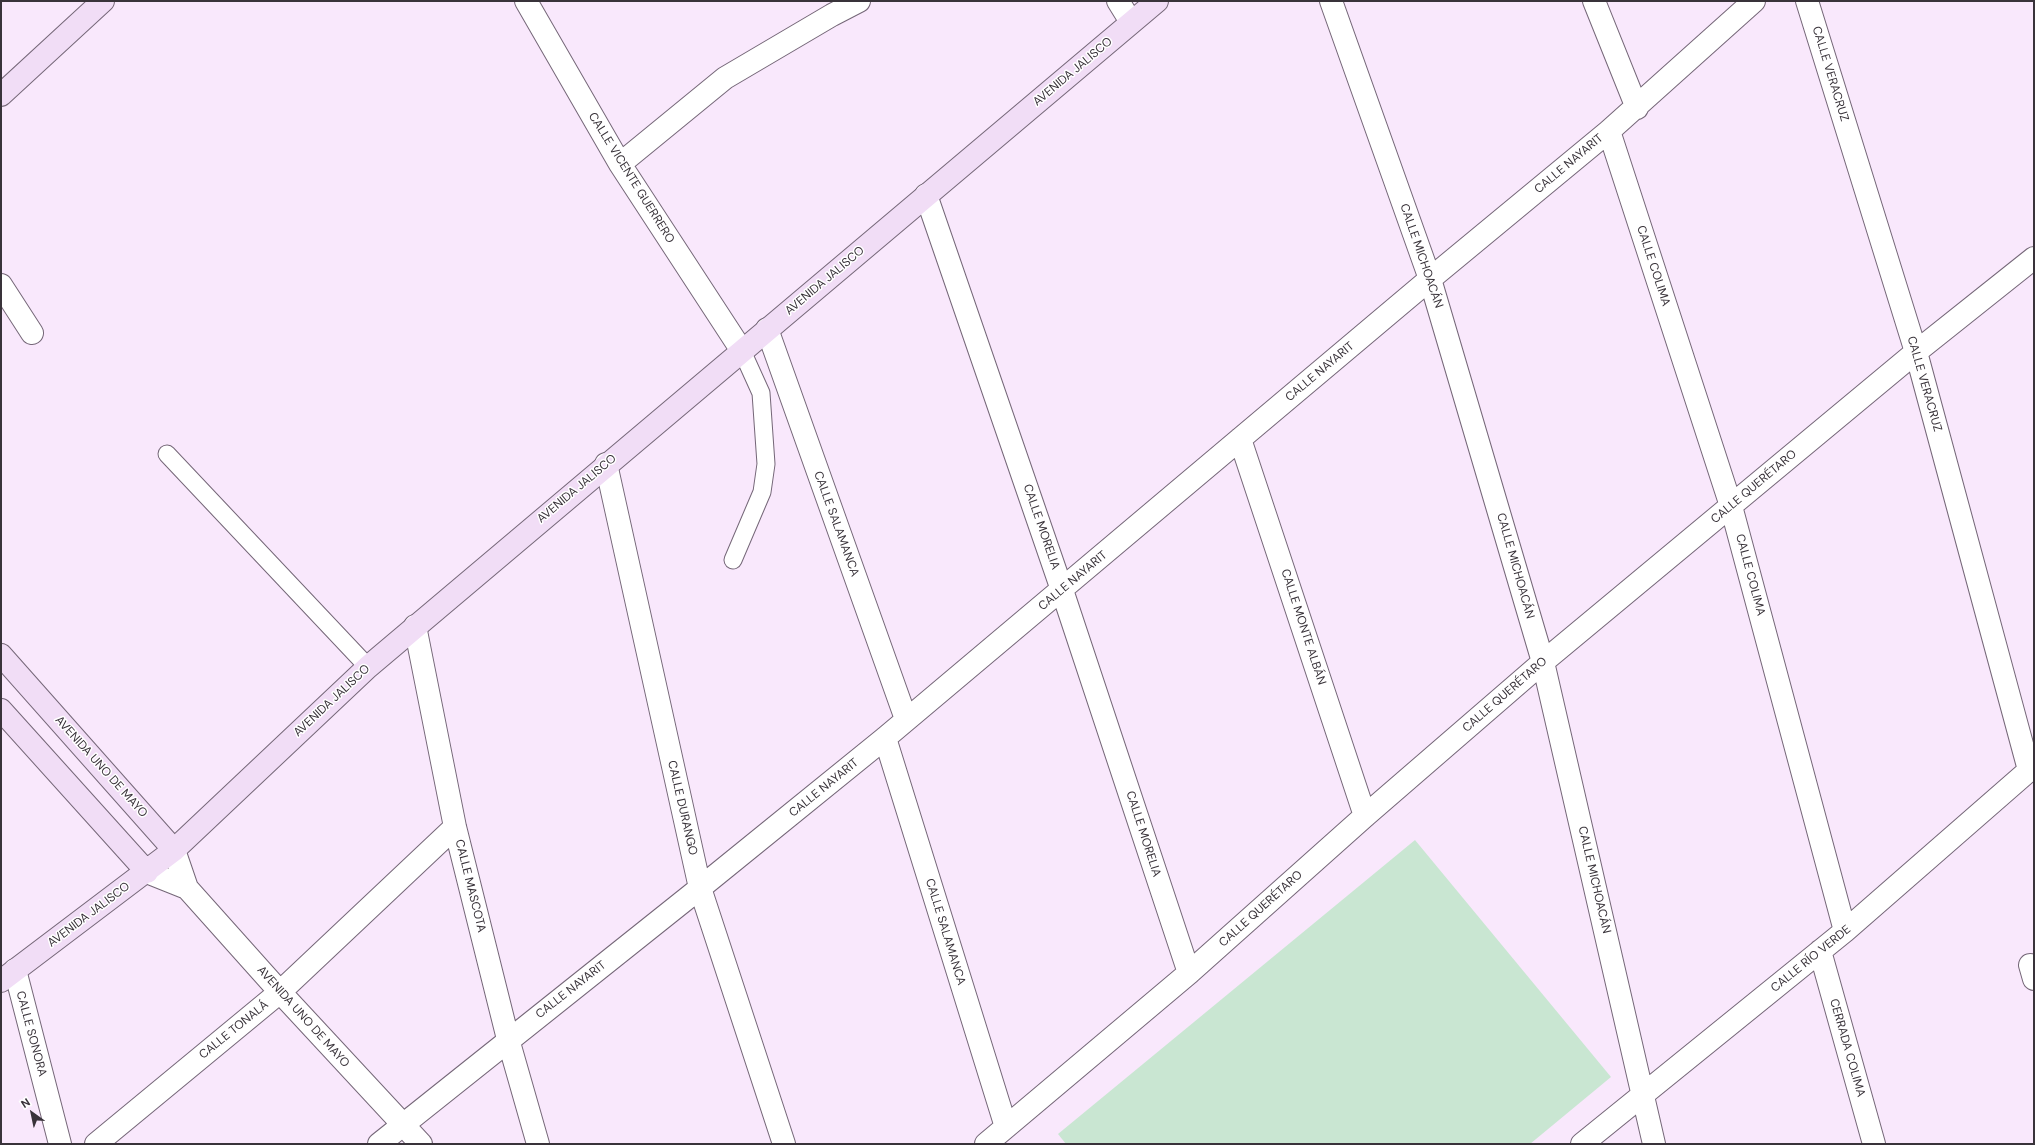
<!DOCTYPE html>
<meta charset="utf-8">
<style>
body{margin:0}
#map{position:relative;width:2035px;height:1145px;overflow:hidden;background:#f9e8fc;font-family:"DM Sans",sans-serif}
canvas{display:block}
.frame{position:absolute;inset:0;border:2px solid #39333a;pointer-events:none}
.north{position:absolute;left:12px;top:1093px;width:40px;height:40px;-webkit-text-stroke:3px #fff;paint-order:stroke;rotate:327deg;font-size:11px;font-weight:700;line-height:16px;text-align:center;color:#39333a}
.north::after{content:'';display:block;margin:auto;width:14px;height:18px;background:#39333a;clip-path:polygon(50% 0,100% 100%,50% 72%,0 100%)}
</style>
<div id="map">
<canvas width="2035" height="1145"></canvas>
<div class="frame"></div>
<div class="north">N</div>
</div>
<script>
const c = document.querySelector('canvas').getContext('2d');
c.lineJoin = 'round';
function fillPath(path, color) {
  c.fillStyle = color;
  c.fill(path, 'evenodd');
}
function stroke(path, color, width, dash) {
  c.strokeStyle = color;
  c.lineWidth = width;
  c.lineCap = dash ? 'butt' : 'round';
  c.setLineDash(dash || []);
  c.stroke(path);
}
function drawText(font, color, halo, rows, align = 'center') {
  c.font = font + ' "DM Sans",sans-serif';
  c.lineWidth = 3;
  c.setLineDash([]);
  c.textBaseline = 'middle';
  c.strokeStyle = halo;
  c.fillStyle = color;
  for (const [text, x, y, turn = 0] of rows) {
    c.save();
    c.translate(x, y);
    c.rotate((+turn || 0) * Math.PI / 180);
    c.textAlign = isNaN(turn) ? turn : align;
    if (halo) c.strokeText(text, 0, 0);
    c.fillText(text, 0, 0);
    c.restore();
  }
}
fillPath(new Path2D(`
 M 1415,840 L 1611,1077 L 1530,1144 L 1066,1144 L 1058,1134 Z`), '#c9e6d2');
const lane = new Path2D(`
 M 167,454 L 368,667
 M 733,560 L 762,492 L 766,464 L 761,393 L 742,351`);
const street = new Path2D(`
 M 526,1 L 620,164 L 742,351
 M 1118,1 L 1131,22
 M 1331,1 L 1430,279 L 1543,662 L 1654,1144
 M 1594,1 L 1637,108
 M 1807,1 L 1916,352 L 2029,770 L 2034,769
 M 1609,131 L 1731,506 L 1845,931
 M 620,164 L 725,78 L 832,15 L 859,1
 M 926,195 L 1062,590 L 1189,973
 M 1,285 L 32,333
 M 767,329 L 906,719
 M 1240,439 L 1365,816
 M 606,464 L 700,888 L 784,1144
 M 415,626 L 455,827 L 508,1039 L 538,1144
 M 885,738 L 1006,1127
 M 174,850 L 187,888 L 280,992 L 421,1144
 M 147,872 L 187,888
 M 1820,951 L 1874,1144
 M 2030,965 L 2034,979
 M 15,970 L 60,1144
 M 96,1144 L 280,992 L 455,827
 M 379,1144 L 700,888 L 885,738 L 1430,279 L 1609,131 L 1754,1
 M 986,1144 L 1189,973 L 1365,816 L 1543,662 L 1916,352 L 2034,258
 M 1582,1144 L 1845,931 L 2034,766`);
const secondary = new Path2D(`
 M 1,95 L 103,1
 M 1,655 L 174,850
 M 1,710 L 147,872
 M 1,981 L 174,850 L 368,667 L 1157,1`);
stroke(lane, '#756778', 19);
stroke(street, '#756778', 24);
stroke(secondary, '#756778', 24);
stroke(lane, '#fff', 17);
stroke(street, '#fff', 22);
stroke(secondary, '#f1ddf6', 22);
drawText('12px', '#39333a', '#fff', [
 ["AVENIDA JALISCO",1073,72,-40],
 ["CALLE VERACRUZ",1830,74,73],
 ["CALLE NAYARIT",1569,164,-40],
 ["CALLE VICENTE GUERRERO",631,178,58],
 ["CALLE MICHOACÁN",1421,256,71],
 ["CALLE COLIMA",1653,266,72],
 ["AVENIDA JALISCO",825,281,-40],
 ["CALLE NAYARIT",1320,372,-40],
 ["CALLE VERACRUZ",1924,384,74],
 ["CALLE QUERÉTARO",1754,487,-40],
 ["AVENIDA JALISCO",577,489,-40],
 ["CALLE SALAMANCA",836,524,70],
 ["CALLE MORELIA",1041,527,71],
 ["CALLE MICHOACÁN",1515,566,74],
 ["CALLE COLIMA",1750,575,75],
 ["CALLE NAYARIT",1073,581,-40],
 ["CALLE MONTE ALBÁN",1303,627,72],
 ["CALLE QUERÉTARO",1505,695,-41],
 ["AVENIDA JALISCO",332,701,-43],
 ["AVENIDA UNO DE MAYO",101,767,48],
 ["CALLE NAYARIT",824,788,-39],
 ["CALLE DURANGO",682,808,77],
 ["CALLE MORELIA",1143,834,72],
 ["CALLE MICHOACÁN",1594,880,77],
 ["CALLE MASCOTA",470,886,76],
 ["CALLE QUERÉTARO",1261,909,-42],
 ["AVENIDA JALISCO",89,915,-37],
 ["CALLE SALAMANCA",945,932,73],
 ["CALLE RÍO VERDE",1811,959,-39],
 ["CALLE NAYARIT",571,990,-38],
 ["AVENIDA UNO DE MAYO",303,1017,48],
 ["CALLE TONALÁ",234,1030,-39],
 ["CALLE SONORA",31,1034,75],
 ["CERRADA COLIMA",1847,1048,74]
]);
</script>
